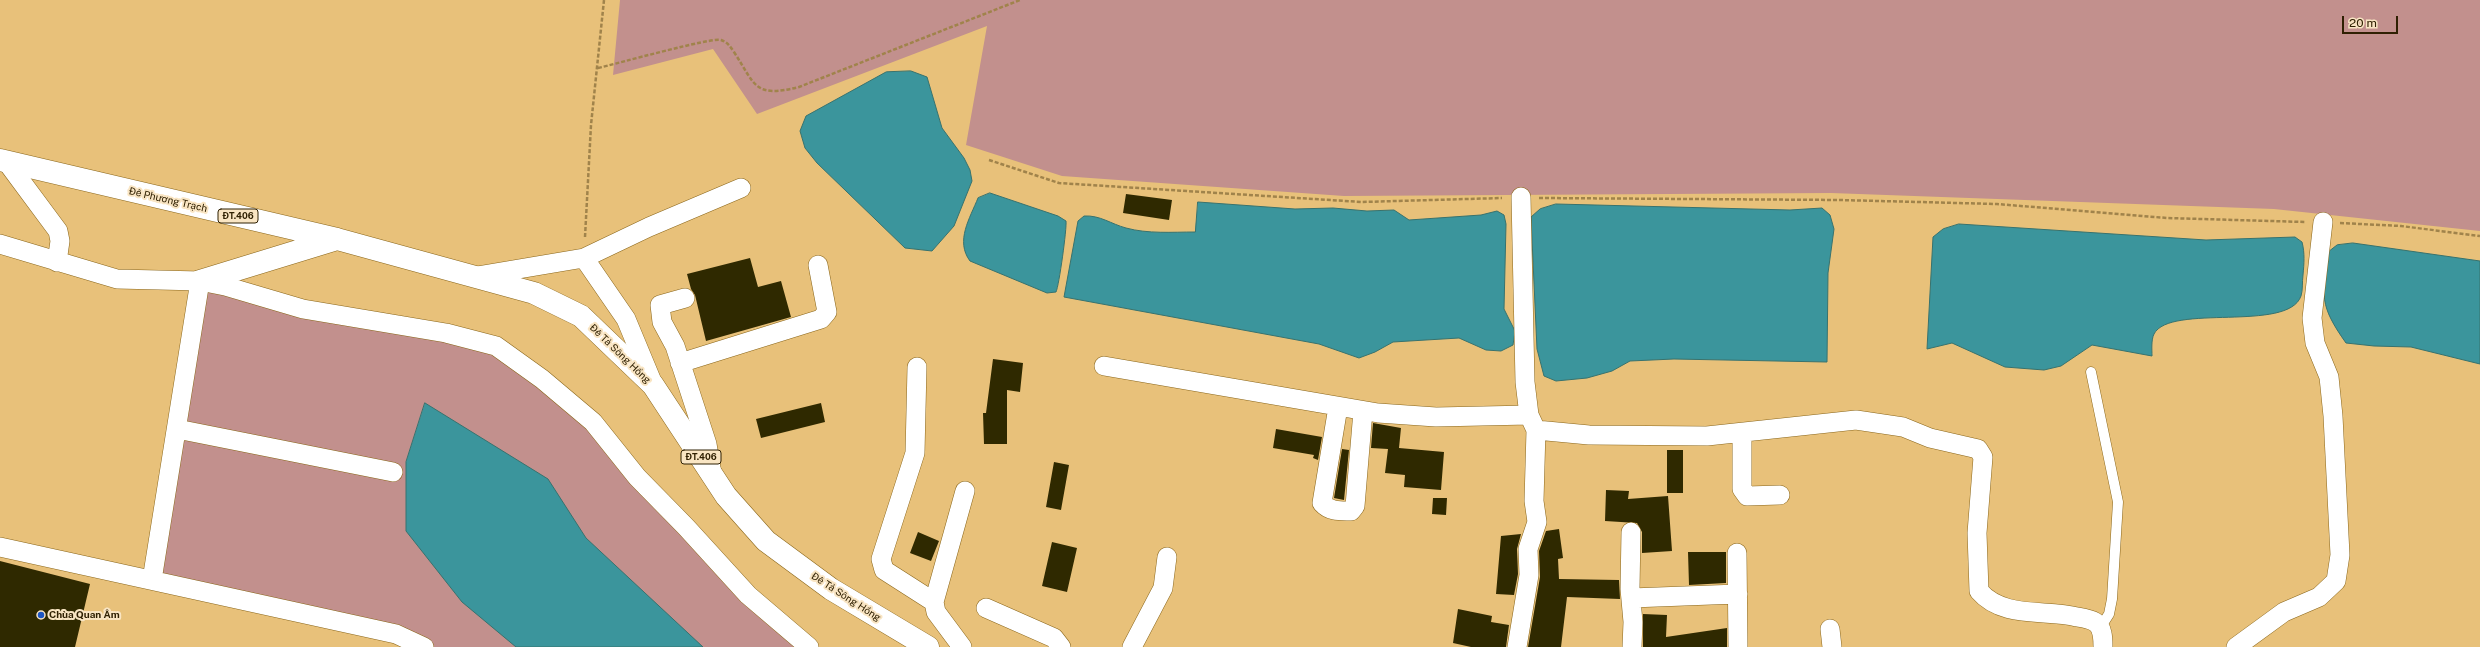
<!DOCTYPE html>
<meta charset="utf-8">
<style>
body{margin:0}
#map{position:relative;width:2480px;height:647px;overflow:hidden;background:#e8c17a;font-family:"Public Sans",sans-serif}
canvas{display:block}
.scale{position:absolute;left:2342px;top:16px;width:56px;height:18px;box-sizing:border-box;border:2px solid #2f2002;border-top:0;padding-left:5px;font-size:12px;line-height:14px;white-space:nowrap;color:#2f2002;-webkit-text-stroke:3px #f9e5c3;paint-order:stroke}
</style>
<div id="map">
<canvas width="2480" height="647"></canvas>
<div class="scale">20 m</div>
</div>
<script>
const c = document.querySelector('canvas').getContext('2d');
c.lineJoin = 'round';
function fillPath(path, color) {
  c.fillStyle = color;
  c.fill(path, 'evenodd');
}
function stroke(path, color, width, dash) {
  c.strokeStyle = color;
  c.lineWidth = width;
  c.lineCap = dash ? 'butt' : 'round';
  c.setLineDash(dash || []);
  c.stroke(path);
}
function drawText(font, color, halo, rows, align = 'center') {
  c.font = font + ' "Public Sans",sans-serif';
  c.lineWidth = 4;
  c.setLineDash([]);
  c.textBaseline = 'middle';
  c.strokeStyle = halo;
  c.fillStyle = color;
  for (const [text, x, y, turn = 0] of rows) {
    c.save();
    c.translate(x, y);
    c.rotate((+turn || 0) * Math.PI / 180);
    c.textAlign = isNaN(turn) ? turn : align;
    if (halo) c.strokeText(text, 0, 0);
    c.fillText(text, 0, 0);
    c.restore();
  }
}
fillPath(new Path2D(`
 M 620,0 L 2480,0 L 2480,231 L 2274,209 L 1831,193 L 1344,196 L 1062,176 L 966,145 L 987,26 L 757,114 L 713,49 L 613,75 Z
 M 200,281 L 496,346 L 542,379 L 806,647 L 424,647 L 152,580 Z`), '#c2908d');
const water = new Path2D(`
 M 911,71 L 927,77 L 942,128 L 964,158 L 970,170 L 972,181 L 954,226 L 932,251 L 905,248 L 817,163 L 805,148 L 800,131 L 806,116 L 886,72 Z
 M 990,193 L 1058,216 L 1066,221 C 1067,228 1059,286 1056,292 L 1047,293 L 970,261 C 955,241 970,218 978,198 Z
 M 1198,202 L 1295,209 L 1333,208 L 1367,211 L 1394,210 L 1409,220 L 1481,215 L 1497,211 L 1504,215 L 1506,224 L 1504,309 L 1515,331 L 1513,345 L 1501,351 L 1486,350 L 1459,338 L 1393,342 L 1375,352 L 1359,358 L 1319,344 L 1064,297 L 1078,221 L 1084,216 C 1100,215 1111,224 1126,228 C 1148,234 1172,232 1195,232 Z
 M 1556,204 L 1790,210 L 1822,208 L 1830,215 L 1834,229 L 1828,273 L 1827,362 L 1674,359 L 1630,361 L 1612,371 L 1587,378 L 1556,381 L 1544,376 L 1537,349 L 1531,217 L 1540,209 Z
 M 1959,224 L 2206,240 L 2295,237 L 2302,242 C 2305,253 2304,264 2303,275 C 2302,282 2303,290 2301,296 C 2288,333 2170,303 2154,334 C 2151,340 2152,350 2152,356 L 2092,345 L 2061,366 L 2044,370 L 2005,367 L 1952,343 L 1927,349 L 1933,237 L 1943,229 Z
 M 2353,243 L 2480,261 L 2480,364 L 2411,347 L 2374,346 L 2346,343 C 2319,305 2322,296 2328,252 L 2337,245 Z
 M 425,403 L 548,479 L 586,538 L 703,647 L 516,647 L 462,602 L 406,531 L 406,462 Z`);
fillPath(water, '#3b959c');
stroke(water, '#37726e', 1);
fillPath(new Path2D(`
 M 1126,194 L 1172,200 L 1169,220 L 1123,213 Z
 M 750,258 L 758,287 L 781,281 L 791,317 L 706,341 L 695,295 L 691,289 L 687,274 Z
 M 993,359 L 1023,363 L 1020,392 L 1007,390 L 1007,444 L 984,444 L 983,413 L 986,413 Z
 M 821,403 L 825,422 L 761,438 L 756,419 Z
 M 1373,423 L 1401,428 L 1399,448 L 1444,452 L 1441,490 L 1404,487 L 1405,475 L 1385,473 L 1388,449 L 1371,448 Z
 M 1276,429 L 1322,437 L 1318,460 L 1313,458 L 1314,455 L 1273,448 Z
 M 1342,449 L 1349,450 L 1344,500 L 1334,498 Z
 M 1667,450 L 1683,450 L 1683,493 L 1667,493 Z
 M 1054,462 L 1069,465 L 1061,510 L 1046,507 Z
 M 1606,490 L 1629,491 L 1628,499 L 1668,496 L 1672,551 L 1642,553 L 1642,532 L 1637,523 L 1605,521 Z
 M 1433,498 L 1447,498 L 1446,515 L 1432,514 Z
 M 1559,529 L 1563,558 L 1558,559 L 1559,579 L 1619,580 L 1620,599 L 1567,597 L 1561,647 L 1528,647 L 1540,577 L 1539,551 L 1546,531 Z
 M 918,532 L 939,541 L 931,561 L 910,553 Z
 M 1521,534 L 1517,549 L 1518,574 L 1514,595 L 1496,594 L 1501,536 Z
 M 1052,542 L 1077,548 L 1067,592 L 1042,586 Z
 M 1688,552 L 1726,552 L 1726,583 L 1689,585 Z
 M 0,561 L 90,584 L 75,647 L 0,647 Z
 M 1458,609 L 1492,616 L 1491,622 L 1509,625 L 1506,647 L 1471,647 L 1453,643 Z
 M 1643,614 L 1667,615 L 1666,637 L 1727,628 L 1727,647 L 1643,647 Z`), '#2f2900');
const lane = new Path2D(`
 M 2091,372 L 2118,502 L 2112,599 L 2109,614 L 2100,628`);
const street = new Path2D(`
 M 6,161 L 58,231 L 60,241 L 57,262
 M 0,244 L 117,279 L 200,281 L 225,286 L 303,309 L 446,333 L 496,346 L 542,379 L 593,422 L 637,477 L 686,527 L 748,595 L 809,647
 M 584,258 L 626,319 L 653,384
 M 477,276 L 584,258 L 649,227 L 741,188
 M 685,298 L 660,305 L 662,322 L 675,346 L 707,444 L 712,474
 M 680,363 L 821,319 L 827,312 L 818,265
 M 1104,366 L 1378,413 L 1436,417 L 1529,415
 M 917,367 L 915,453 L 881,559 L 884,570 L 934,602
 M 1338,407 L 1322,503 C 1330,512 1340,511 1351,511 L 1355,506 L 1363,411
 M 177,429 L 393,472
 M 1536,430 L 1589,435 L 1707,436 L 1856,420 L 1903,427 L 1930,438 L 1978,449 L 1983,457 L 1977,533 L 1979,591 C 2003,619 2045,609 2077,617 C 2083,618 2090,619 2095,622 C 2103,627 2103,639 2103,647
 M 1742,433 L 1742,489 L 1747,496 L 1780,495
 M 1631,532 L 1630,589 L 1633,622 L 1632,647
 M 0,547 L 396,634 L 424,647
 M 1737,553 L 1738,647
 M 152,580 L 200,281
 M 1631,598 L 1738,594
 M 986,608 L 1054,638 L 1061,647
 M 1830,629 L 1832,647
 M 962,647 L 936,612 L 934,602 L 965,491
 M 1132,647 L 1163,588 L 1167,557
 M 1517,647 L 1529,575 L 1528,549 L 1537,522 L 1534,501 L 1536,430 L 1529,415 L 1525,382 L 1521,197
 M 2236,647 L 2284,612 L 2319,597 L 2336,581 L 2340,555 L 2333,416 L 2329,377 L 2315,343 L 2312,318 L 2323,222`);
const primary = new Path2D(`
 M 0,160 L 337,239 L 534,293 L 581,316 L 653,385 L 726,496 L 766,541 L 831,589 L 928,647
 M 200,281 L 337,239`);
stroke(lane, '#8a661a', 11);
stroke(street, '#8a661a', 20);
stroke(primary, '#8a661a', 23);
stroke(new Path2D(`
 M 598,68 C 616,64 712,37 721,40 C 727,42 730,46 734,52 C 756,86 754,98 799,87 L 1020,0
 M 989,160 L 1059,183 L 1362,202 L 1502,198
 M 1539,198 L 1840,200 L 1997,204 L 2167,218 L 2305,222
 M 2340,223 L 2401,226 L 2480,236
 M 585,237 L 591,125 L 604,0`), '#a0834b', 2.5, [4, 2]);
stroke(lane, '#fff', 10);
stroke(street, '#fff', 19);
stroke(primary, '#fff', 22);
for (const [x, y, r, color] of [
 [41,615,4,"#1d56c3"]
]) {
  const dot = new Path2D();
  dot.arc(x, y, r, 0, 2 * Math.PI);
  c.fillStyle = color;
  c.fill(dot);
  stroke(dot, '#f9e5c3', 1.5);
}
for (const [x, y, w] of [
 [238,216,40],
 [701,457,40]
]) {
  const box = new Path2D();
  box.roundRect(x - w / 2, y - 7, w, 14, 3);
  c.fillStyle = '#f9e5c3';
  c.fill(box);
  stroke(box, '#2f2002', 1);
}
drawText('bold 9px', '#2f2002', null, [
 ["ĐT.406",238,216],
 ["ĐT.406",701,457]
]);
drawText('10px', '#2f2002', '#f9e5c3', [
 ["Đê Phương Trạch",168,200,13],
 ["Đê Tả Sông Hồng",620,354,44],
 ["Đê Tả Sông Hồng",846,597,33]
]);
drawText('bold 10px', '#2f2002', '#f9e5c3', [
 ["Chùa Quan Âm",49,615]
], 'left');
</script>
